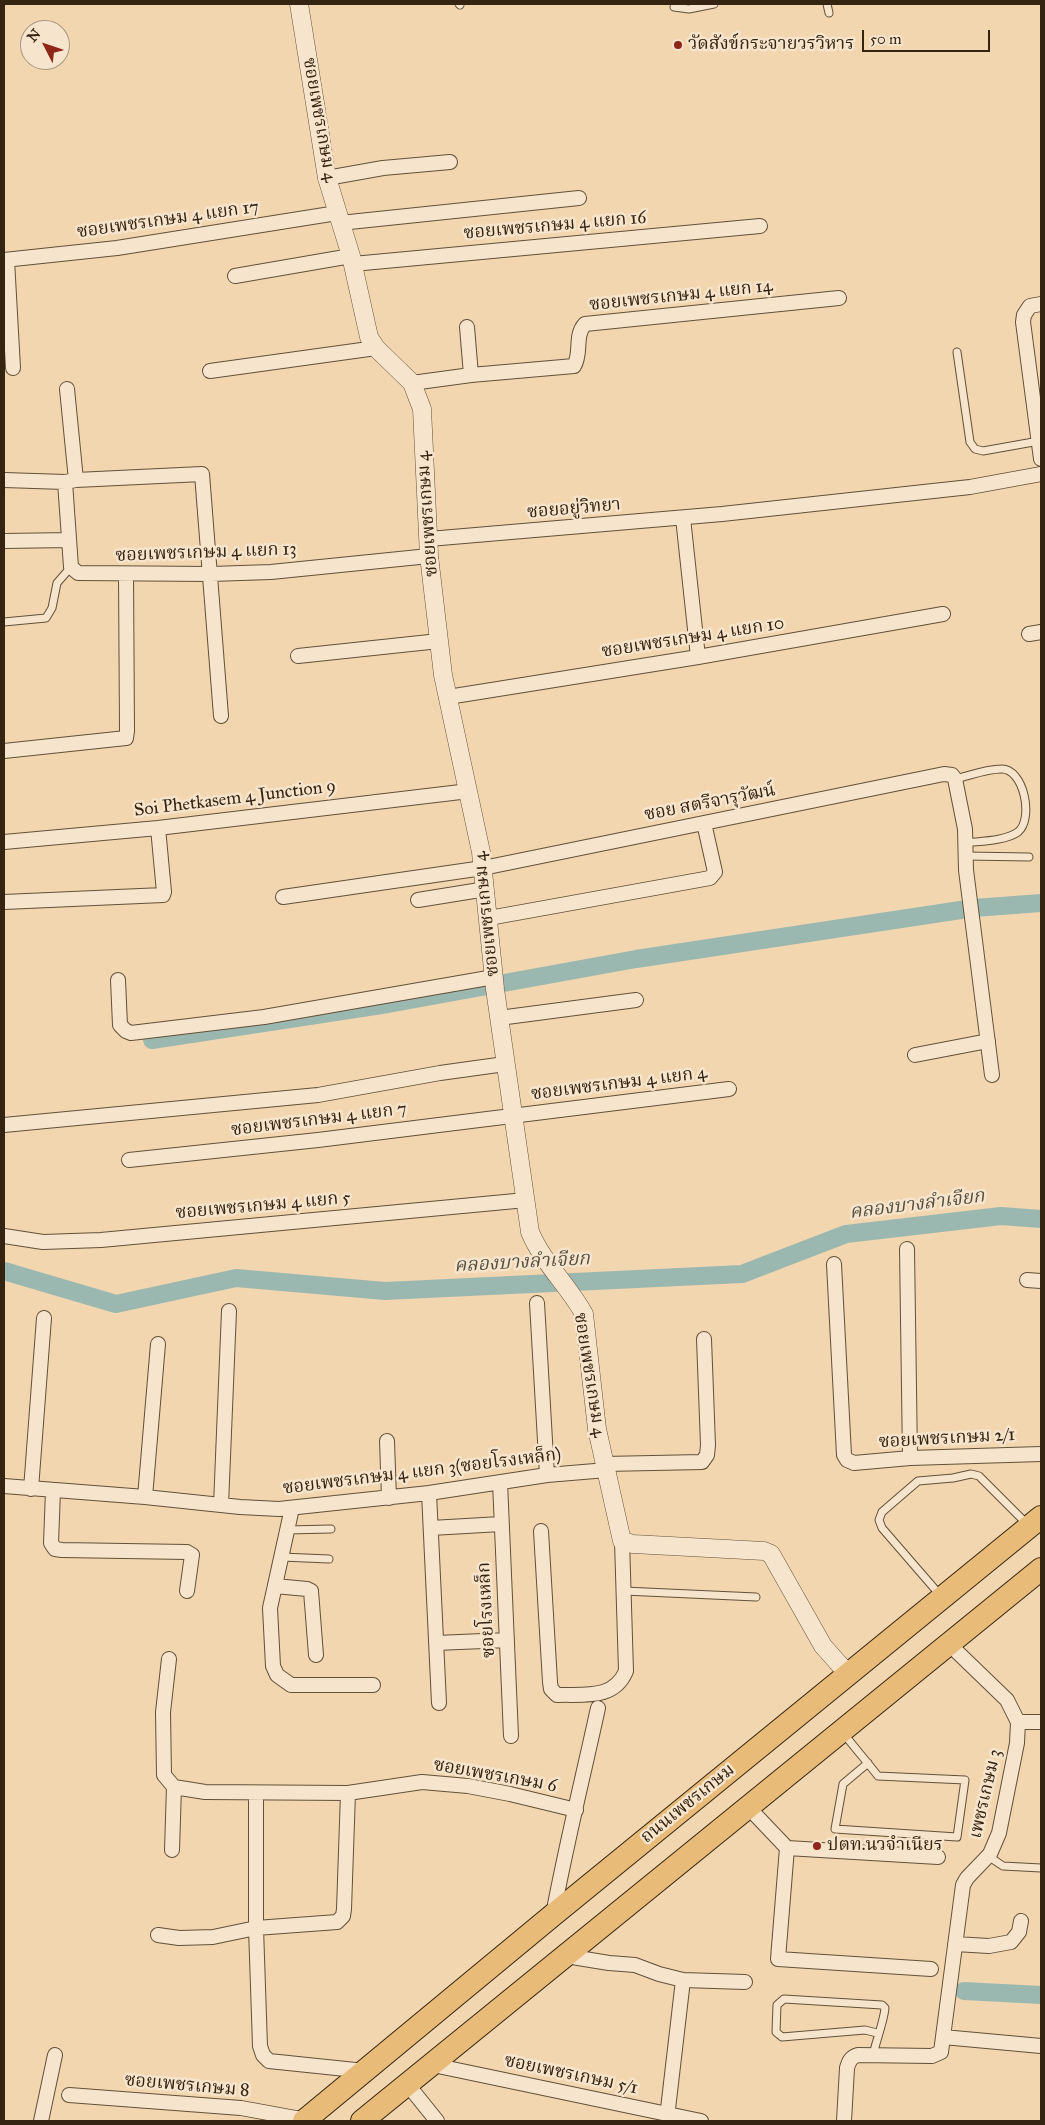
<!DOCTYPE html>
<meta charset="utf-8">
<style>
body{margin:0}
#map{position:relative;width:1045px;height:2125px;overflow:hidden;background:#f1d6b0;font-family:"IM FELL Great Primer",serif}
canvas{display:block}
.frame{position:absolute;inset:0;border:5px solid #342411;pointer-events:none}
.north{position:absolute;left:20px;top:20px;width:50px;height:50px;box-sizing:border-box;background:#f6e4cc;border:1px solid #a89781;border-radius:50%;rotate:311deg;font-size:14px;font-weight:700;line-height:20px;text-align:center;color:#342411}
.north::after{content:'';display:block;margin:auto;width:18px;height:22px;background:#8f2418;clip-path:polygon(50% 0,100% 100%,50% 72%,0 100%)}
.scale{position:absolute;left:862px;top:30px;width:128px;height:22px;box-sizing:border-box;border:2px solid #342411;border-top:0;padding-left:6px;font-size:15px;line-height:18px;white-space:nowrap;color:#342411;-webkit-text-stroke:4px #f6e4cc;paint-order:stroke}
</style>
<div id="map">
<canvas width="1045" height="2125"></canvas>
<div class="frame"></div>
<div class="north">N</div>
<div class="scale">50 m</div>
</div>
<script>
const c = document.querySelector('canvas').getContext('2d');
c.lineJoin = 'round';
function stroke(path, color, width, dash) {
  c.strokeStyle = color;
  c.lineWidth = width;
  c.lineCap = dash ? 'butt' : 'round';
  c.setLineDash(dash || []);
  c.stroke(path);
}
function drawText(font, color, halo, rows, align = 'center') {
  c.font = font + ' "IM FELL Great Primer","Noto Serif Thai",serif';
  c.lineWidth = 5;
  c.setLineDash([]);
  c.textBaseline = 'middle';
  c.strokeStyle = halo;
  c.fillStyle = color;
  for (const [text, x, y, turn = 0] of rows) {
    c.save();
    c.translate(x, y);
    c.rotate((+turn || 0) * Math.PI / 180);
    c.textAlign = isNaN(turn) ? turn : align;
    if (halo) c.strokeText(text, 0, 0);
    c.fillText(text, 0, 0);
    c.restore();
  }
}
stroke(new Path2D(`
 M 152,1040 L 388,1004 L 636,959 L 974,908 L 1041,903
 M 4,1271 L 116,1304 L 236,1278 L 385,1291 L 742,1274 L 846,1234 L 1001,1216 L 1041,1219
 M 964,1991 L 1041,1995`), '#9bb8b0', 18);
const service = new Path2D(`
 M 459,4 L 460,5
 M 827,4 L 829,13
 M 674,7 L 689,9 L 714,4
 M 957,352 L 970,442 L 975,449 L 983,451 L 1039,441
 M 4,622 L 46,618 L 52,608 L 57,583 L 71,567
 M 955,779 C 969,776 986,769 1001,769 C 1024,768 1034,819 1018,832 C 1005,841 981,841 965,843
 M 966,856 L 1029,857
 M 287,1530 L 331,1529
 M 281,1557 L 329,1559
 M 624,1591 L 756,1597
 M 940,1595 L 882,1528 L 879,1520 L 882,1512 L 918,1481 L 953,1478 L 971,1474 L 979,1476 L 1028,1525
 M 844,1734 C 855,1748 867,1762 878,1776 L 965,1780 L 957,1837 L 835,1829 L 843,1784 L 868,1763
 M 988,1856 L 1003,1866 L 1041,1868
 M 873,2055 C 876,2041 884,2021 885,2008 L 882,2005 L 784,1999 L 777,2005 L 776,2032 L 782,2037 L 865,2030 L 877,2033`);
const minor = new Path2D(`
 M 327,178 L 383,168 L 450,162
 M 340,223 L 579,198
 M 4,260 L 117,248 L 337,213
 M 7,260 L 13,368
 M 353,264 L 760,226
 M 235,276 L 351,256
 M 1041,304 L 1030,306 L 1024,315 L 1023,322 L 1041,459
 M 467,327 L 471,375
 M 210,371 L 376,348
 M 412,383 L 471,375 L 574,366 C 582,353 574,336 585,324 L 839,298
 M 67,389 L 76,480
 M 4,480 L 65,482 L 76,480 L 202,474 L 221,716
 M 65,482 L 71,567 L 78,573 L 211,574 L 271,572 L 429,556
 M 683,518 L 698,657
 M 429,539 L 722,514 L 970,487 L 1041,474
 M 4,541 L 69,540
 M 1029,634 L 1041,632
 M 298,656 L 439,641
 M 448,697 L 698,657 L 943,614
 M 4,751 L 126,738 L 127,731 L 126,574
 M 4,842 L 158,828 L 469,791
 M 283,897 L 483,868 L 944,774 L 952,775 L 955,779 L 965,829 L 966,870 L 992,1075
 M 418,900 L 486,889
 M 4,902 L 163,895 L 164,892 L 158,828
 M 489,918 L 710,878 L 715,872 L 704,823
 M 118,980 L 120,1025 L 126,1031 L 131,1033 L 264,1017 L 494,977
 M 499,1018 L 636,1000
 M 915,1055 L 988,1041
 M 4,1125 L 318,1095 L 440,1073 L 505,1064
 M 129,1160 L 318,1140 L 729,1089
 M 4,1236 L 43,1242 L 101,1240 L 526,1200
 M 907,1249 L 910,1458
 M 834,1264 L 844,1455 L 847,1460 L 854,1463 L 910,1458 L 1041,1454
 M 1027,1280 L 1041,1281
 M 537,1303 L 547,1475
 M 387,1441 L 389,1498
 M 604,1464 L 702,1462 L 707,1455 L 708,1445 L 704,1339
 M 500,1482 L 511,1736
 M 4,1486 L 145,1497 L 240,1507 L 279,1509 L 429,1493 L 547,1475 L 607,1470
 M 31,1489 L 44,1318
 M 53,1491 L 51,1543 L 55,1549 L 62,1550 L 187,1552 L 192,1555 L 187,1591
 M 429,1493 L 439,1703
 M 145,1497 L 158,1344
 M 221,1505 L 229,1311
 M 292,1508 L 270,1608 L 273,1666 L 277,1675 L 291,1685 L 373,1685
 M 431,1528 L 501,1524
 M 541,1531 L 550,1682 L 551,1689 L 557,1695 C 584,1694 614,1700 626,1671 L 622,1541
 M 275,1586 L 307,1589 L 311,1591 L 316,1655
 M 436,1643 L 507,1640
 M 169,1659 L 163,1712 L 164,1775 L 174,1787 L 205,1792 L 348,1793 L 422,1782 L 468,1786 L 510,1794 L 576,1810
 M 1018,1722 L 1041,1722
 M 256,1793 L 256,1928 L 260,2046 L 263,2055 L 269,2061 L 365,2071
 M 749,1808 L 787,1848 L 938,1857
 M 787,1848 L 778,1959 L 931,1969
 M 172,1850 L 174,1787
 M 553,1915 C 566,1845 583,1777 598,1708
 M 158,1935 L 179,1938 L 213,1937 L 256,1928 L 337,1922 L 343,1916 L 344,1909 L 348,1793
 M 955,1944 L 989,1946 L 1011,1942 L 1019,1932 L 1021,1921
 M 566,1956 L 609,1963 L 635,1965 L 659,1974 L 683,1980 L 745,1982
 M 943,2037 L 1041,2046
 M 433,2065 L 701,2121
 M 408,2085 L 437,2121
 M 69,2095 L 241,2108 L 301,2119
 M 668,2109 L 683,1980
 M 41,2121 L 55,2055
 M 844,2121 L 847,2068 C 849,2061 851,2057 858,2055 L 932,2056 L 941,2052 L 963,1885 L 967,1878 L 990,1854 L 999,1833 L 1017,1743 L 1018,1722 L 1007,1700 L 949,1644`);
const tertiary = new Path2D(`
 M 299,4 L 327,178 L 351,256 L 369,337 L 376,348 L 412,383 L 422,409 L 429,556 L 443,675 L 481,852 L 495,989 L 530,1232 C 543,1263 568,1285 584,1314 L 597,1429 L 622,1541 L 633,1544 L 764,1551 L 771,1554 L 823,1646 L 848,1674`);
const primary = new Path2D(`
 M 304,2121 L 553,1915 L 1041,1517
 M 362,2121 L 1041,1569`);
stroke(service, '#635039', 9);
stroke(minor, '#635039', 16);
stroke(tertiary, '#635039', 19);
stroke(primary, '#342411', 24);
stroke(service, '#f6e4cc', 7);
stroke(minor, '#f6e4cc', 14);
stroke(tertiary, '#f6e4cc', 18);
stroke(primary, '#e8bb78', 22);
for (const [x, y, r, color] of [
 [678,45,5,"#8f2418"],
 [817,1846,5,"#8f2418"]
]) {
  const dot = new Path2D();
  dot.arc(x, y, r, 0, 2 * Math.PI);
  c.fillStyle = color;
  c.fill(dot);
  stroke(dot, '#f6e4cc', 2);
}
drawText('18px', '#342411', '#f6e4cc', [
 ["วัดสังข์กระจายวรวิหาร",688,45],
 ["ปตท.นวจำเนียร",827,1846]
], 'left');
drawText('18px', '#342411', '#f6e4cc', [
 ["ซอยเพชรเกษม 4",319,120,80],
 ["ซอยเพชรเกษม 4 แยก 17",168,220,-8],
 ["ซอยเพชรเกษม 4 แยก 16",555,226,-5],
 ["ซอยเพชรเกษม 4 แยก 14",681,296,-6],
 ["ซอยอยู่วิทยา",574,509,-5],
 ["ซอยเพชรเกษม 4",428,514,-94],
 ["ซอยเพชรเกษม 4 แยก 13",206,553,-2],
 ["ซอยเพชรเกษม 4 แยก 10",693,638,-9],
 ["Soi Phetkasem 4 Junction 9",235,799,-7],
 ["ซอย สตรีจารุวัฒน์",710,803,-11],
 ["ซอยเพชรเกษม 4",487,914,-96],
 ["ซอยเพชรเกษม 4 แยก 4",619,1084,-7],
 ["ซอยเพชรเกษม 4 แยก 7",319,1120,-7],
 ["ซอยเพชรเกษม 4 แยก 5",263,1206,-5],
 ["ซอยเพชรเกษม 4",589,1375,81],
 ["ซอยเพชรเกษม 2/1",947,1439,-3],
 ["ซอยเพชรเกษม 4 แยก 3(ซอยโรงเหล็ก)",422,1472,-7],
 ["ซอยโรงเหล็ก",487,1610,-93],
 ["ซอยเพชรเกษม 6",495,1776,10],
 ["เพชรเกษม 3",986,1794,-77],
 ["ถนนเพชรเกษม",688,1804,-39],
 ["ซอยเพชรเกษม 5/1",571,2075,12],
 ["ซอยเพชรเกษม 8",187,2086,5]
]);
drawText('italic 19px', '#535041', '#f6e4cc', [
 ["คลองบางลำเจียก",917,1205,-7],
 ["คลองบางลำเจียก",522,1263,-3]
]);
</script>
